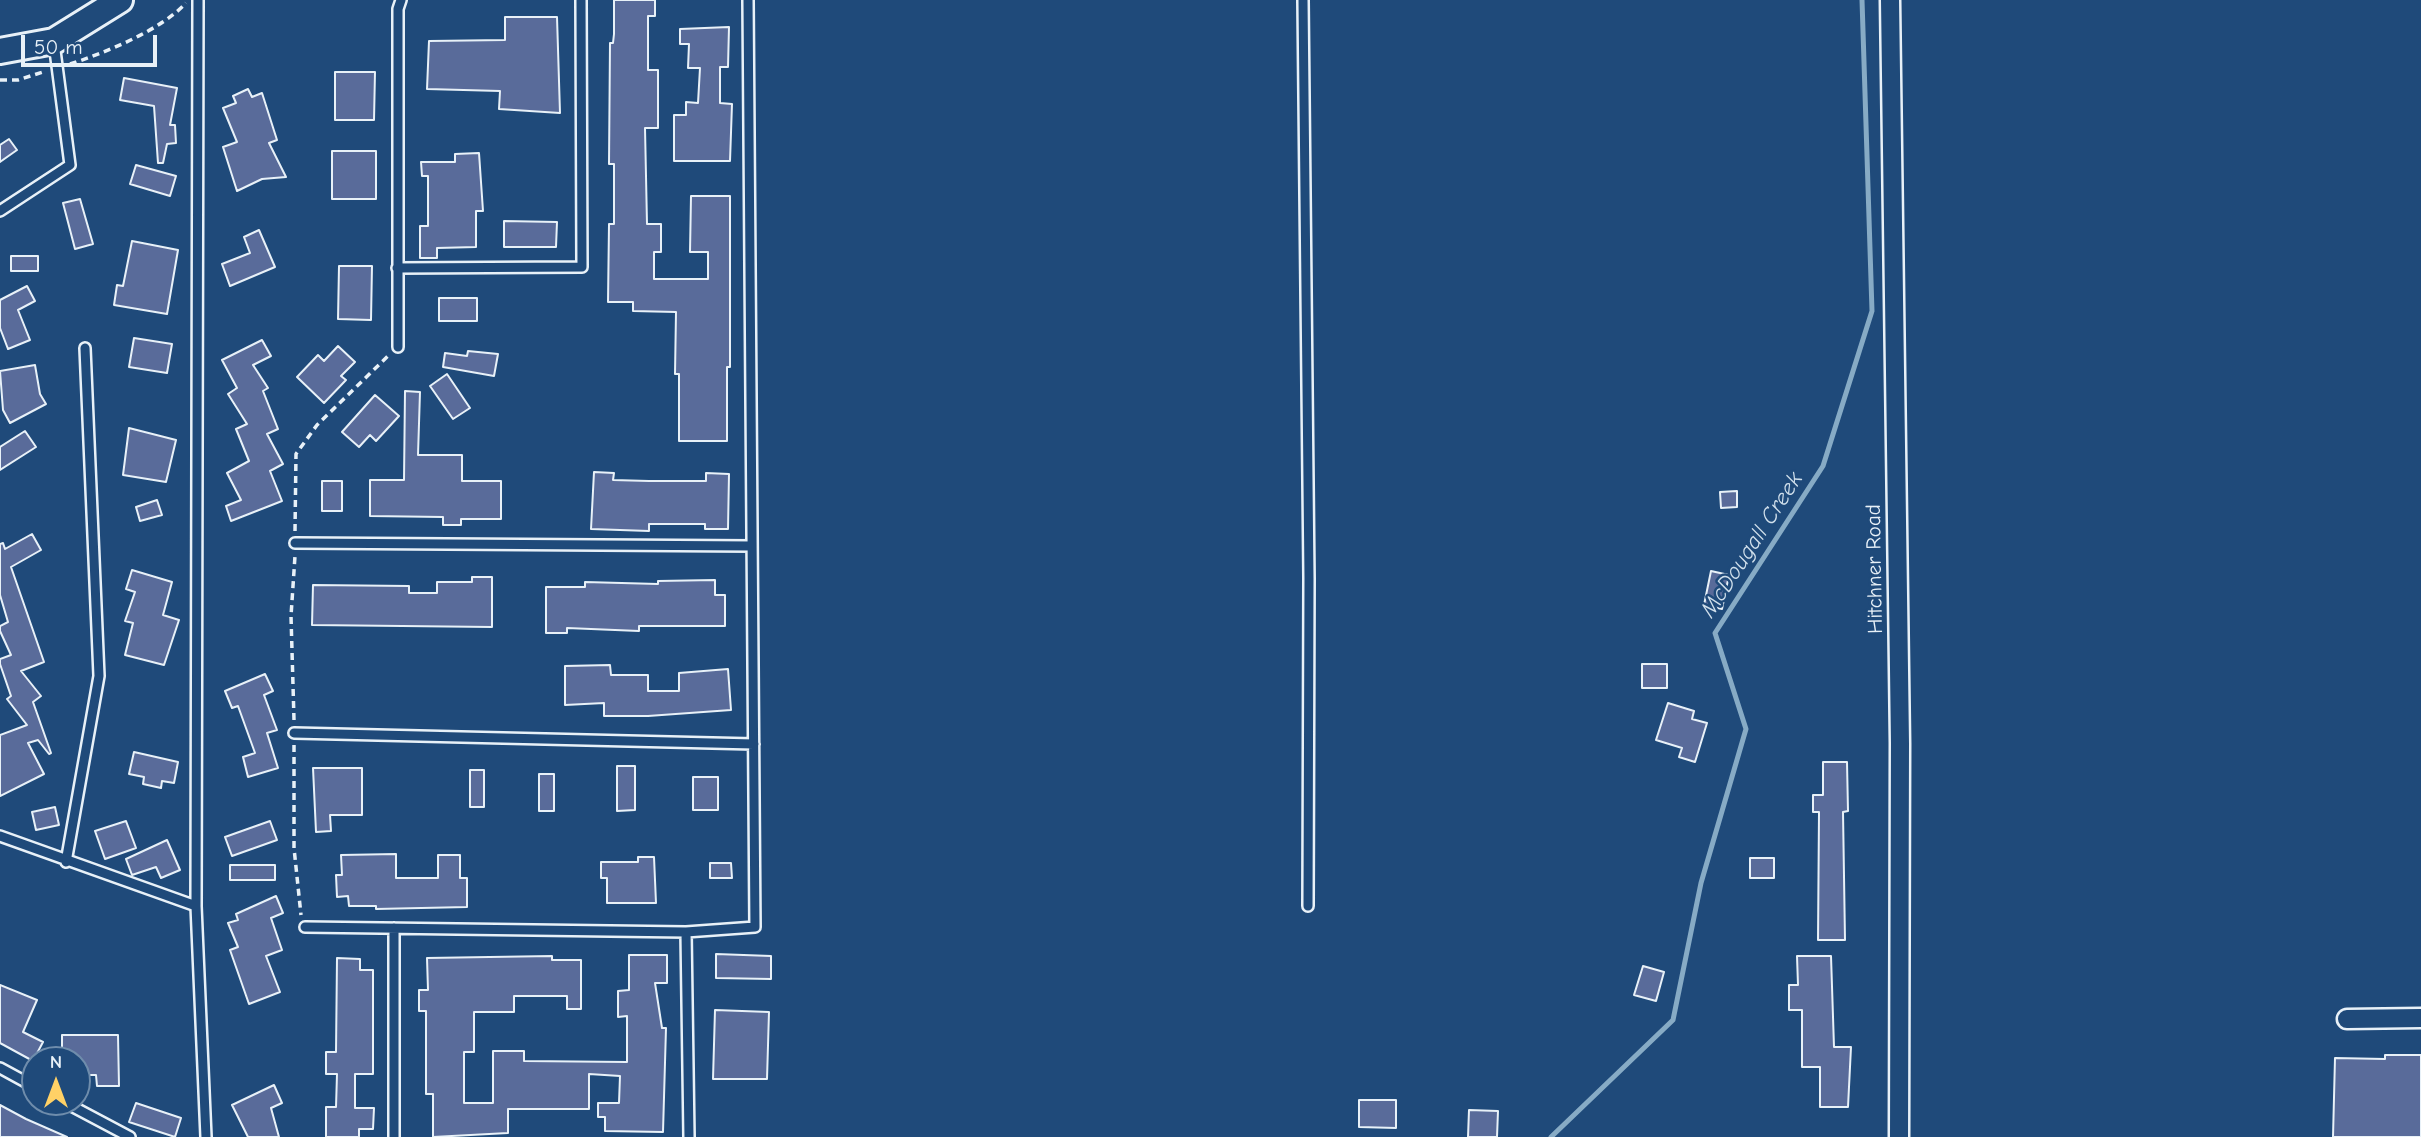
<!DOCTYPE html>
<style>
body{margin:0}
#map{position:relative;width:2421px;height:1137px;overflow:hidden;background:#1f4a7a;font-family:"Comic Neue",sans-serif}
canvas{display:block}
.north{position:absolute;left:21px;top:1046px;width:70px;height:70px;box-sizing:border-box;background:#1f4a7a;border:2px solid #6f8dac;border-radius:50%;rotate:0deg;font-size:19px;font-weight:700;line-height:28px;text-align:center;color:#e8f1f8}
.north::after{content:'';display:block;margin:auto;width:24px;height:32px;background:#ffd166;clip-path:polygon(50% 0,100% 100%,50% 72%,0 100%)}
.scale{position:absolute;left:21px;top:35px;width:136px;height:32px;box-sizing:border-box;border:4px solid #e8f1f8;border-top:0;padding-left:9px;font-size:21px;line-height:24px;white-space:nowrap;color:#e8f1f8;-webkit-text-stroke:5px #1f4a7a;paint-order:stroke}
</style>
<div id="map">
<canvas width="2421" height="1137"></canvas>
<div class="north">N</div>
<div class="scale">50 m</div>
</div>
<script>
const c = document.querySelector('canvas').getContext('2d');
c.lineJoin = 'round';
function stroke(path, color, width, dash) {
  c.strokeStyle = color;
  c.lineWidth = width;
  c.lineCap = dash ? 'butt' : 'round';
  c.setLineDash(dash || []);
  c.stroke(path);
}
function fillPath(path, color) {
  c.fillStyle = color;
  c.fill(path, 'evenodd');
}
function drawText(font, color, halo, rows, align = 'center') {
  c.font = font + ' "Comic Neue",sans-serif';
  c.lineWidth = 5;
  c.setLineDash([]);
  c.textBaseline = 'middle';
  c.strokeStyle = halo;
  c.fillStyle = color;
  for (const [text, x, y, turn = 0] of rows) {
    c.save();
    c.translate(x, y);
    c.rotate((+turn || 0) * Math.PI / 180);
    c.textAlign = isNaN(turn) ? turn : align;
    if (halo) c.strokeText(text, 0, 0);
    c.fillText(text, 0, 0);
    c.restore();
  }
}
stroke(new Path2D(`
 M 1551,1137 L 1673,1020 L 1701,883 L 1746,729 L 1715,633 L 1823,466 L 1872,311 L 1862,0`), '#87abc5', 5);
const building = new Path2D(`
 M 614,0 L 655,0 L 655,16 L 648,16 L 648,70 L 658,70 L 658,128 L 645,128 L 647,224 L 661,224 L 661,252 L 654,252 L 654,279 L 708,279 L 708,252 L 690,252 L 691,196 L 730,196 L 730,367 L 727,367 L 727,441 L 679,441 L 679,374 L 675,374 L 676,312 L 633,311 L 633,302 L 608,302 L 609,224 L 614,224 L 614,164 L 609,164 L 610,43 L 613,43 L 614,34 Z
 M 505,17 L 557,17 L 560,113 L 499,109 L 500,91 L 427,89 L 429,41 L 505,40 Z
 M 729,27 L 728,67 L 720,67 L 720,103 L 732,104 L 730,161 L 674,161 L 674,115 L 686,115 L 686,102 L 698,103 L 700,68 L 688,68 L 689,44 L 680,44 L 680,29 Z
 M 335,72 L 375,72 L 374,120 L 335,120 Z
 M 124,78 L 177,88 L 170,125 L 175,125 L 176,143 L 167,144 L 163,163 L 158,163 L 154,106 L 120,100 Z
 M 248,89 L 252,97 L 262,93 L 277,140 L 269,143 L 286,177 L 262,179 L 237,191 L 223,147 L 237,142 L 223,108 L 236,103 L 233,96 Z
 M 9,139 L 17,150 L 0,162 L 0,145 Z
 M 332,151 L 376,151 L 376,199 L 332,199 Z
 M 479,153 L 483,211 L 476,211 L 476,247 L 437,248 L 437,258 L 420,258 L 420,226 L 428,226 L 428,176 L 422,176 L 421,162 L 455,162 L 455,154 Z
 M 136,165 L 176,176 L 170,196 L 130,184 Z
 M 80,199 L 93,244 L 75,249 L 63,203 Z
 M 504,221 L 557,222 L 556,247 L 504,247 Z
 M 259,230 L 275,267 L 230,286 L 222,264 L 250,253 L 244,237 Z
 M 132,241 L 178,250 L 167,314 L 114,305 L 117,285 L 123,286 Z
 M 11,256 L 38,256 L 38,271 L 11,271 Z
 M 339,266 L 372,266 L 371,320 L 338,319 Z
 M 27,286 L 35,301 L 18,310 L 30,340 L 8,349 L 0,328 L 0,300 Z
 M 439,298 L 477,298 L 477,321 L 439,321 Z
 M 134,338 L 172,344 L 167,373 L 129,367 Z
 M 262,340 L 271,356 L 253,365 L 268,388 L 263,391 L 278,429 L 267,434 L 283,464 L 270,471 L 282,501 L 231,521 L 226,506 L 241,500 L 227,473 L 249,461 L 236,429 L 247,424 L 228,394 L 237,388 L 222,360 Z
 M 338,346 L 355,362 L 341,376 L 346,380 L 324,403 L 297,377 L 318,355 L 324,361 Z
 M 468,351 L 498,354 L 494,376 L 443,367 L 445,353 L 467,356 Z
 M 35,365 L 40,394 L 46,404 L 10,423 L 3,410 L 0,371 Z
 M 447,374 L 470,408 L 453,419 L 430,386 Z
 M 405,391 L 420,392 L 418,455 L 462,455 L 462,481 L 501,481 L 501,519 L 461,519 L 461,525 L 443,525 L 443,517 L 370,516 L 370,480 L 404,480 Z
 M 375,395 L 399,416 L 376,441 L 370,435 L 359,447 L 342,432 Z
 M 129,428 L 176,440 L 166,482 L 123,475 Z
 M 25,431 L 36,447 L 0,470 L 0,447 Z
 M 594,472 L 614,473 L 613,480 L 649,481 L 706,481 L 706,473 L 729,474 L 728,529 L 705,529 L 705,524 L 649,524 L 649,531 L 591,529 Z
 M 322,481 L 342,481 L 342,511 L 322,511 Z
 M 1737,491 L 1737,507 L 1721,508 L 1720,492 Z
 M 157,500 L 162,515 L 140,521 L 136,507 Z
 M 32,534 L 41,550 L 11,567 L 44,662 L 21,671 L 41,696 L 33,702 L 51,753 L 49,754 L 38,740 L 28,743 L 44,774 L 0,796 L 0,735 L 27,725 L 7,699 L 11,696 L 0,664 L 0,659 L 11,655 L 0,631 L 0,626 L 8,622 L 0,595 L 0,544 L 3,543 L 5,549 Z
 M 132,570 L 172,582 L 163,615 L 179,620 L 164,665 L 125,655 L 133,623 L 125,621 L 135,592 L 126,589 Z
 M 1711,571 L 1729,575 L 1722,609 L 1704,605 Z
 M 472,577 L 492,577 L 492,627 L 312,625 L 313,585 L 409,586 L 409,593 L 437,593 L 437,582 L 472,582 Z
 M 715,580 L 715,595 L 725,595 L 725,626 L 639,626 L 639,631 L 567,628 L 567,633 L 546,633 L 546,587 L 585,587 L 585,582 L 658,584 L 658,581 Z
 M 1642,664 L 1667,664 L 1667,688 L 1642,688 Z
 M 610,665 L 611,675 L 648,675 L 648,691 L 679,691 L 679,673 L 728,669 L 731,710 L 648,716 L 604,716 L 604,703 L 565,705 L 565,666 Z
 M 265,674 L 273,691 L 264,695 L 277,730 L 267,733 L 278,768 L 248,777 L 243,757 L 255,753 L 238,706 L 232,708 L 225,691 Z
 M 1668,703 L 1694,711 L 1692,719 L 1707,723 L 1695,762 L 1679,757 L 1682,748 L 1656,740 Z
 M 134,752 L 178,762 L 174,783 L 162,781 L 161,788 L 143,784 L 144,777 L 129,774 Z
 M 1823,762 L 1847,762 L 1848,811 L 1843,812 L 1845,940 L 1818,940 L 1819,812 L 1813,812 L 1813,795 L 1823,795 Z
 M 617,766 L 635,766 L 635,810 L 617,811 Z
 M 313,768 L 362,768 L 362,815 L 330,815 L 331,831 L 316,832 Z
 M 470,770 L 484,770 L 484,807 L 470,807 Z
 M 539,774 L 554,774 L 554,811 L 539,811 Z
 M 693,777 L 718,777 L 718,810 L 693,810 Z
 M 55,807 L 59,825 L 36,830 L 32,812 Z
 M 126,821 L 136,848 L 105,859 L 95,831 Z
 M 270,821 L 277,840 L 232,856 L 225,837 Z
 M 167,840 L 180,870 L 161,878 L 156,867 L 132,875 L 126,859 Z
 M 396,854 L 396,878 L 438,878 L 438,855 L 460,855 L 460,878 L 467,878 L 467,907 L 376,909 L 376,906 L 349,906 L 348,896 L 337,897 L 336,875 L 342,875 L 341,855 Z
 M 638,857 L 654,857 L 656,903 L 607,903 L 607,878 L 601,878 L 601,862 L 638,862 Z
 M 1750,858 L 1774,858 L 1774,878 L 1750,878 Z
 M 710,863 L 731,863 L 732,878 L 710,878 Z
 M 230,865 L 275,865 L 275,880 L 230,880 Z
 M 276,896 L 283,913 L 271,918 L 282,950 L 266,956 L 280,992 L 249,1004 L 230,950 L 238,947 L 228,923 L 238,920 L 236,914 Z
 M 716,954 L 771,956 L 771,979 L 716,978 Z
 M 629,955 L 667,955 L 667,983 L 655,983 L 662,1028 L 666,1028 L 663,1132 L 605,1131 L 605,1117 L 598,1117 L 598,1103 L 619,1103 L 620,1076 L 589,1074 L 589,1109 L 508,1109 L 508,1133 L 433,1137 L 433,1094 L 426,1094 L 426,1011 L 419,1011 L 419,990 L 428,990 L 427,958 L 552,956 L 552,960 L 581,960 L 581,1009 L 567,1009 L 567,996 L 514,996 L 514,1012 L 474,1012 L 474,1052 L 464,1052 L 464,1103 L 493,1103 L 493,1051 L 524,1051 L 524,1061 L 627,1062 L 627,1016 L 618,1017 L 618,991 L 629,990 Z
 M 1797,956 L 1831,956 L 1834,1047 L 1851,1047 L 1848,1107 L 1820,1107 L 1820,1067 L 1802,1067 L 1802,1010 L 1789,1010 L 1789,985 L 1798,985 Z
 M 337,958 L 360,959 L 360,970 L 373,970 L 373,1074 L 355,1074 L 355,1108 L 374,1108 L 373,1129 L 359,1129 L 359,1137 L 326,1137 L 326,1107 L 336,1107 L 337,1074 L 326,1074 L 326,1052 L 336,1052 Z
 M 1643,966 L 1664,972 L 1656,1001 L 1634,995 Z
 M 0,985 L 37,1000 L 23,1032 L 43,1042 L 33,1061 L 0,1043 Z
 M 715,1010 L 769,1012 L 767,1079 L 713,1079 Z
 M 62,1035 L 118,1035 L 119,1086 L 97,1086 L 96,1075 L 77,1075 L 77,1060 L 62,1060 Z
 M 2385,1055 L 2421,1055 L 2421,1137 L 2333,1137 L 2335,1058 L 2385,1059 Z
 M 274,1085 L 282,1103 L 271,1108 L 279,1137 L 248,1137 L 232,1105 Z
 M 1359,1100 L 1396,1100 L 1396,1128 L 1359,1127 Z
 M 136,1103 L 181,1118 L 175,1137 L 129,1122 Z
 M 0,1105 L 26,1119 L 67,1137 L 0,1137 Z
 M 1469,1110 L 1498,1111 L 1497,1137 L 1468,1137 Z`);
fillPath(building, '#596b9a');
stroke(building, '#e8f1f8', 2);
const lane = new Path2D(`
 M 198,0 L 196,906 L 206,1137
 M 1303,0 L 1309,578 L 1308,906
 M 0,211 L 70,165 L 54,43
 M 397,268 L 582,267 L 581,0
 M 398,347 L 398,9 L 401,0
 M 295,543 L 752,546
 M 294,733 L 754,744
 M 0,836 L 196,906
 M 66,862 L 99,676 L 85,348
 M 305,927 L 686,932 L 755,927 L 748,0
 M 394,928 L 394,1137
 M 686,932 L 689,1137
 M 0,1068 L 35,1087
 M 64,1102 L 130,1137`);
const street = new Path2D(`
 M 1890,0 L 1900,743 L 1899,1137
 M 2347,1019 L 2421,1018`);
const secondary = new Path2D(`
 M 0,51 L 54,41 L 120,0`);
stroke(lane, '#e8f1f8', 14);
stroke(street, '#e8f1f8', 23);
stroke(secondary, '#e8f1f8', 30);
stroke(new Path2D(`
 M 70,64 C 105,53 161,30 186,3
 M 0,80 L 18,80 L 46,71
 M 295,531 L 296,454 L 317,425 L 389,355
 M 294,720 L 291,616 L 295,556
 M 294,745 L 294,848 L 301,915`), '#e8f1f8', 3.5, [7, 5]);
stroke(lane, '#1f4a7a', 9);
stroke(street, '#1f4a7a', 18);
stroke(secondary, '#1f4a7a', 24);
drawText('21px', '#e8f1f8', '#1f4a7a', [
 ["Hitchner Road",1875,569,-91]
]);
drawText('italic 23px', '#d0dfeb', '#1f4a7a', [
 ["McDougall Creek",1752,545,-57]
]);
</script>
